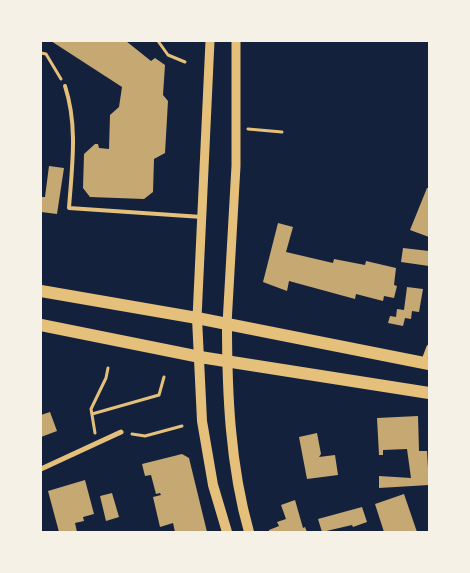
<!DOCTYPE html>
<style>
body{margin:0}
#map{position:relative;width:470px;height:573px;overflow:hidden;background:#14213d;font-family:Montserrat,sans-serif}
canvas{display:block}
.frame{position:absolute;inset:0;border:42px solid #f6f1e7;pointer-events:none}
</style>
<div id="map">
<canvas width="470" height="573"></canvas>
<div class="frame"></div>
</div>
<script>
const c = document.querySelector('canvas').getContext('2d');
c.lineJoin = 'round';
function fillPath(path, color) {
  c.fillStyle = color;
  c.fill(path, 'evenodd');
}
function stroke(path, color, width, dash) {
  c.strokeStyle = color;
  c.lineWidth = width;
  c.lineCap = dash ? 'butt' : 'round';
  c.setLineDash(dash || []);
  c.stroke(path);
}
fillPath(new Path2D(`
 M 51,41 L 126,41 L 151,61 L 155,58 L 165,65 L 163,95 L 168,101 L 165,153 L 154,159 L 153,192 L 144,199 L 90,197 L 83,188 L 84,154 L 95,144 L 98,144 L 99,148 L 109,149 L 110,115 L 119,107 L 122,87 Z
 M 49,166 L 64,168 L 57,214 L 41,212 L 41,197 L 45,197 Z
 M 427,188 L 429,188 L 429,237 L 410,230 Z
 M 278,223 L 293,227 L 286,252 L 333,263 L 334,259 L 365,265 L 366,261 L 396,268 L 394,285 L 397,286 L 394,298 L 384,296 L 383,301 L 356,294 L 355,299 L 289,281 L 287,291 L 263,282 Z
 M 403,248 L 429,251 L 429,266 L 401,262 Z
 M 407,287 L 423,289 L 419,312 L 412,311 L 411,319 L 405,318 L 403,326 L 388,323 L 390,316 L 396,317 L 397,309 L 404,310 Z
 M 50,412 L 57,431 L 41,437 L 41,415 Z
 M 418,416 L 419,451 L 427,451 L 429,485 L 379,488 L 379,476 L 411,478 L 407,449 L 383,450 L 383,455 L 379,455 L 377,418 Z
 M 317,433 L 321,454 L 319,457 L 335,455 L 338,475 L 307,479 L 299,437 Z
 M 182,454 L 189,458 L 207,532 L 175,532 L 173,523 L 160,527 L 153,497 L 161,495 L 160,493 L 156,494 L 151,475 L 145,476 L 142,464 Z
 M 85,480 L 94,514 L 83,517 L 84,521 L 75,523 L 77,532 L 59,532 L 48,491 Z
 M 112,493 L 119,517 L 106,521 L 100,496 Z
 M 404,494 L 417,532 L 384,532 L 375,504 Z
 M 295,500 L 303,528 L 305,527 L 307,532 L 269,532 L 269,530 L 279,526 L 277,522 L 286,519 L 281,505 Z
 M 362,507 L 367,522 L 353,527 L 352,525 L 322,532 L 318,519 Z`), '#c6a872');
stroke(new Path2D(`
 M 158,41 L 168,55 L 185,62
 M 41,53 L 46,54 L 61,79
 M 248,129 L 282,132
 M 92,414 L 159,395 L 164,377
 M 95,433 L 91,409 L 106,378 L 108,368
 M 132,434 L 145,436 L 182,426`), '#e5c07b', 3);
stroke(new Path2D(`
 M 65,86 C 78,126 72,166 69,208 L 202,217`), '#e5c07b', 4);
stroke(new Path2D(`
 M 423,363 L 429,347
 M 41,469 L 121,432`), '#e5c07b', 5);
stroke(new Path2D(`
 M 197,318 L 210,41
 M 227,324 L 236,166 L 236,41`), '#e5c07b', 9);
stroke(new Path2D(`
 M 197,318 L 202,421 L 213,485 L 227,532
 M 227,324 C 227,393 230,465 249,532`), '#e5c07b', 10);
stroke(new Path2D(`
 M 41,291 L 197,318 L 429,364
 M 41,325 L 200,357 L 429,393`), '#e5c07b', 12);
</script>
